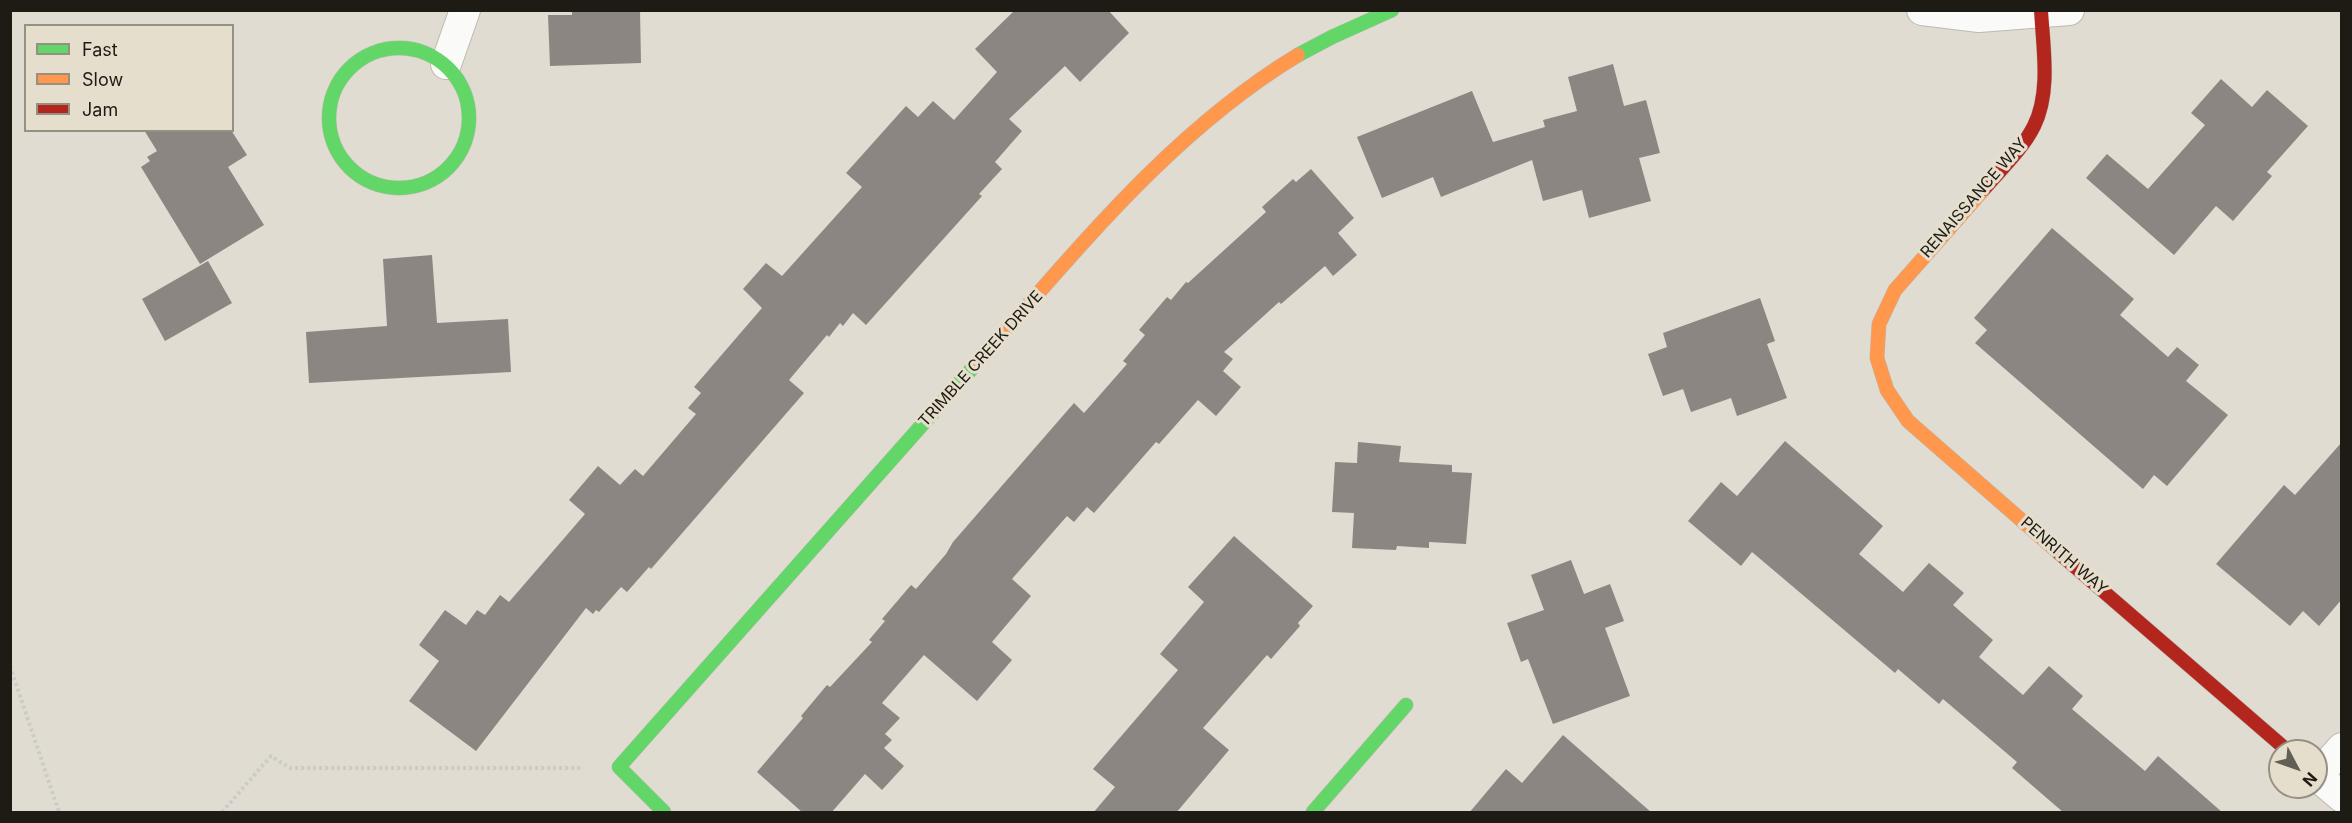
<!DOCTYPE html>
<style>
body{margin:0}
#map{position:relative;width:2352px;height:823px;overflow:hidden;background:#e0dcd2;font-family:Inter,sans-serif}
canvas{display:block}
.frame{position:absolute;inset:0;border:12px solid #1d1b14;pointer-events:none}
.legend{position:absolute;left:24px;top:24px;width:210px;height:108px;box-sizing:border-box;background:#e6decc;border:2px solid #969082;margin:0;padding:8px 10px;list-style:none;font-size:18px;color:#1d1b14}
.legend li{display:flex;align-items:center;gap:12px;height:30px}
.legend b{width:30px;border:2px solid #969082}
.north{position:absolute;left:2268px;top:739px;width:60px;height:60px;box-sizing:border-box;background:#e6decc;border:2px solid #969082;border-radius:50%;rotate:131deg;font-size:16px;font-weight:700;line-height:24px;text-align:center;color:#1d1b14}
.north::after{content:'';display:block;margin:auto;width:21px;height:27px;background:#615f56;clip-path:polygon(50% 0,100% 100%,50% 72%,0 100%)}
</style>
<div id="map">
<canvas width="2352" height="823"></canvas>
<div class="frame"></div>
<ul class="legend">
<li><b style="height:8px;background:#63d668"></b>Fast</li>
<li><b style="height:8px;background:#ff974d"></b>Slow</li>
<li><b style="height:8px;background:#b3261e"></b>Jam</li>
</ul>
<div class="north">N</div>
</div>
<script>
const c = document.querySelector('canvas').getContext('2d');
c.lineJoin = 'round';
function fillPath(path, color) {
  c.fillStyle = color;
  c.fill(path, 'evenodd');
}
function stroke(path, color, width, dash) {
  c.strokeStyle = color;
  c.lineWidth = width;
  c.lineCap = dash ? 'butt' : 'round';
  c.setLineDash(dash || []);
  c.stroke(path);
}
function drawText(font, color, halo, rows, align = 'center') {
  c.font = font + ' Inter,sans-serif';
  c.lineWidth = 6;
  c.setLineDash([]);
  c.textBaseline = 'middle';
  c.strokeStyle = halo;
  c.fillStyle = color;
  for (const [text, x, y, turn = 0] of rows) {
    c.save();
    c.translate(x, y);
    c.rotate((+turn || 0) * Math.PI / 180);
    c.textAlign = isNaN(turn) ? turn : align;
    if (halo) c.strokeText(text, 0, 0);
    c.fillText(text, 0, 0);
    c.restore();
  }
}
fillPath(new Path2D(`
 M 572,10 L 640,10 L 641,63 L 550,66 L 548,15 L 572,15 Z
 M 1015,10 L 1108,10 L 1129,33 L 1080,82 L 1065,66 L 1009,119 L 1022,131 L 995,162 L 1002,169 L 979,194 L 982,196 L 866,325 L 853,313 L 843,326 L 840,323 L 829,337 L 827,335 L 789,380 L 804,393 L 651,569 L 649,567 L 627,592 L 621,587 L 599,612 L 596,610 L 593,614 L 586,608 L 476,751 L 409,701 L 439,661 L 419,645 L 445,610 L 466,625 L 477,610 L 485,615 L 500,595 L 509,602 L 585,514 L 569,500 L 598,466 L 620,485 L 635,469 L 643,476 L 696,414 L 688,408 L 701,393 L 694,387 L 762,308 L 743,289 L 766,263 L 782,276 L 862,187 L 846,173 L 906,106 L 918,117 L 933,101 L 954,120 L 997,72 L 975,49 Z
 M 1613,64 L 1624,106 L 1646,100 L 1660,153 L 1639,158 L 1651,201 L 1589,218 L 1582,190 L 1543,201 L 1532,160 L 1441,197 L 1433,177 L 1382,198 L 1357,137 L 1472,91 L 1493,142 L 1545,127 L 1543,120 L 1577,111 L 1568,77 Z
 M 2221,79 L 2252,107 L 2267,90 L 2308,126 L 2267,172 L 2272,176 L 2233,221 L 2216,206 L 2174,255 L 2086,178 L 2107,154 L 2148,189 L 2205,125 L 2191,113 Z
 M 144,130 L 231,130 L 247,155 L 228,167 L 264,225 L 200,264 L 141,167 L 150,161 L 147,157 L 157,151 Z
 M 1311,169 L 1354,218 L 1338,233 L 1357,255 L 1333,276 L 1325,266 L 1281,304 L 1279,302 L 1224,352 L 1233,359 L 1223,371 L 1241,387 L 1216,416 L 1198,400 L 1159,444 L 1156,442 L 1094,513 L 1087,507 L 1074,522 L 1067,516 L 1012,579 L 1031,596 L 992,642 L 1012,660 L 977,701 L 924,655 L 882,703 L 900,718 L 885,734 L 892,740 L 884,748 L 904,766 L 882,790 L 865,774 L 831,813 L 803,813 L 757,772 L 803,718 L 801,716 L 827,685 L 830,687 L 872,642 L 869,640 L 885,621 L 882,619 L 911,585 L 916,589 L 946,554 L 953,542 L 1074,403 L 1084,413 L 1127,364 L 1123,361 L 1145,335 L 1139,330 L 1167,297 L 1171,300 L 1186,282 L 1188,283 L 1266,212 L 1262,207 L 1293,179 L 1296,182 Z
 M 2052,228 L 2134,299 L 2120,315 L 2168,357 L 2177,347 L 2199,365 L 2186,381 L 2228,415 L 2167,486 L 2154,475 L 2143,489 L 1975,343 L 1987,330 L 1974,318 Z
 M 432,255 L 437,323 L 508,319 L 511,372 L 309,383 L 306,332 L 387,326 L 383,259 Z
 M 208,261 L 232,303 L 165,341 L 142,299 Z
 M 1760,298 L 1775,341 L 1767,344 L 1787,398 L 1737,416 L 1731,398 L 1691,412 L 1683,389 L 1663,396 L 1648,354 L 1667,347 L 1663,333 Z
 M 1785,441 L 1883,526 L 1859,554 L 1903,592 L 1929,563 L 1964,593 L 1953,605 L 1993,640 L 1979,657 L 2023,695 L 2049,666 L 2083,696 L 2072,709 L 2145,771 L 2158,756 L 2223,813 L 2064,813 L 2012,768 L 2017,762 L 1943,699 L 1939,704 L 1898,669 L 1895,673 L 1752,552 L 1741,566 L 1688,521 L 1721,482 L 1737,496 Z
 M 1358,442 L 1401,446 L 1399,462 L 1452,465 L 1452,472 L 1472,473 L 1466,544 L 1429,542 L 1429,548 L 1397,546 L 1396,550 L 1352,548 L 1354,513 L 1332,512 L 1335,462 L 1357,463 Z
 M 2342,442 L 2342,599 L 2319,626 L 2303,611 L 2290,626 L 2216,564 L 2284,485 L 2295,495 Z
 M 1234,536 L 1313,606 L 1298,623 L 1300,626 L 1271,659 L 1267,655 L 1203,728 L 1229,750 L 1176,813 L 1093,813 L 1115,787 L 1093,769 L 1178,670 L 1160,654 L 1204,602 L 1188,587 Z
 M 1571,560 L 1584,594 L 1610,584 L 1624,621 L 1605,628 L 1630,696 L 1553,724 L 1528,659 L 1521,662 L 1507,623 L 1544,610 L 1531,575 Z
 M 1563,735 L 1652,813 L 1469,813 L 1506,769 L 1522,783 Z`), '#8b8682');
const street = new Path2D(`
 M 1922,10 L 1979,17 L 2069,10
 M 446,64 L 465,10
 M 2316,775 L 2342,797
 M 2317,776 L 2342,748`);
const fast = new Path2D(`
 M329 118a70 70 0 1 1 140 0a70 70 0 1 1-140 0Z
 M 1298,55 L 1332,37 L 1392,10
 M 664,812 L 619,767 L 976,364
 M 1313,812 L 1406,705`);
const slow = new Path2D(`
 M 1984,189 L 1895,290 L 1879,324 L 1877,358 L 1887,390 L 1908,421 L 2059,553
 M 976,364 C 1075,253 1169,133 1298,55`);
const jam = new Path2D(`
 M 1984,189 C 2001,169 2022,150 2034,126 C 2051,92 2043,47 2041,10
 M 2059,553 L 2288,751`);
stroke(street, '#bebab3', 32);
stroke(fast, '#bebab3', 15);
stroke(slow, '#bebab3', 15);
stroke(jam, '#bebab3', 15);
stroke(new Path2D(`
 M 10,666 L 59,812
 M 222,812 L 271,756 L 290,768 L 582,768`), '#cccbc8', 4, [3, 3]);
stroke(street, '#fafaf8', 30);
stroke(fast, '#63d668', 14);
stroke(slow, '#ff974d', 14);
stroke(jam, '#b3261e', 14);
drawText('16px', '#1d1b14', '#e6decc', [
 ["RENAISSANCE WAY",1974,198,-49],
 ["TRIMBLE CREEK DRIVE",981,359,-48],
 ["PENRITH WAY",2064,556,41]
]);
</script>
